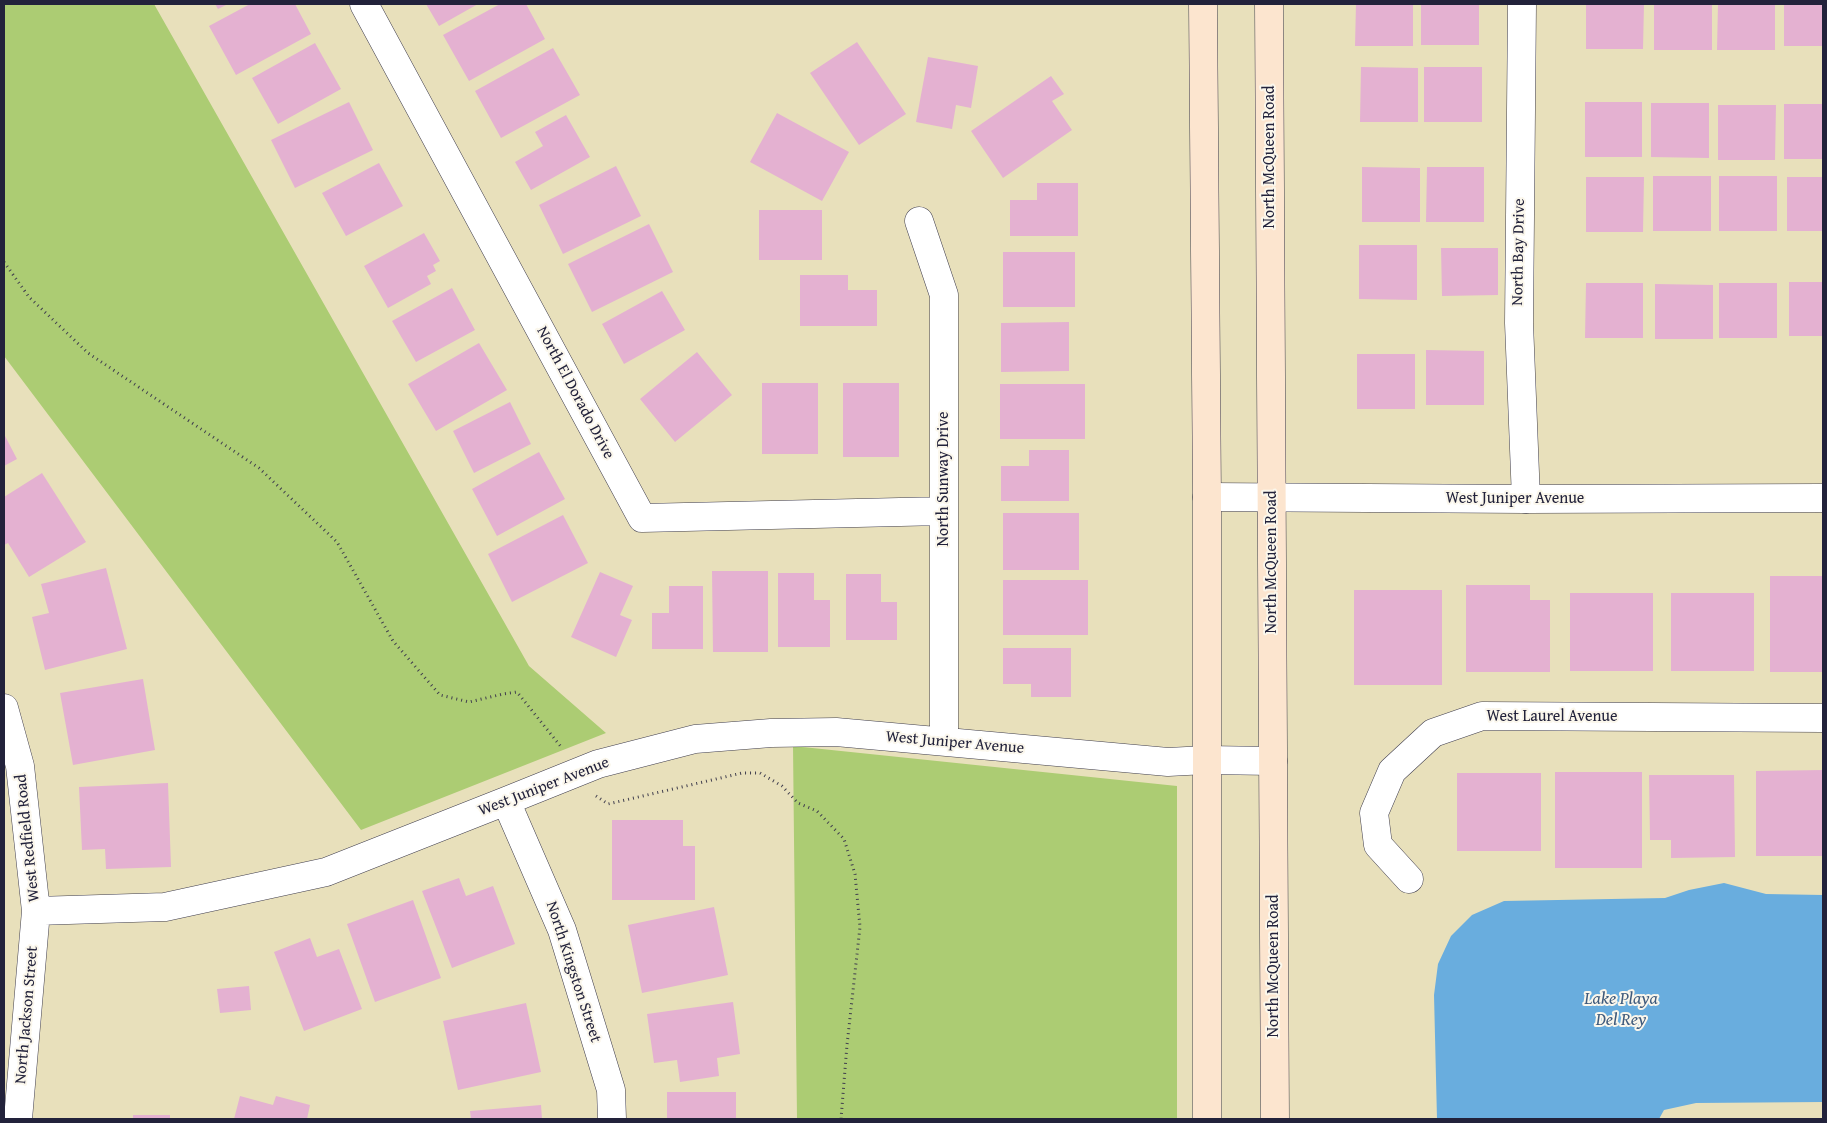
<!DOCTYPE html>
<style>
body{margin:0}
#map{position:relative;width:1827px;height:1123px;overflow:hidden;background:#e8e0bb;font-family:"Gentium Book Plus",serif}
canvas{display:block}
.frame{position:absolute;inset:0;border:5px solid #22223b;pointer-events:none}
</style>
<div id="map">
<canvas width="1827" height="1123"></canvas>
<div class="frame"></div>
</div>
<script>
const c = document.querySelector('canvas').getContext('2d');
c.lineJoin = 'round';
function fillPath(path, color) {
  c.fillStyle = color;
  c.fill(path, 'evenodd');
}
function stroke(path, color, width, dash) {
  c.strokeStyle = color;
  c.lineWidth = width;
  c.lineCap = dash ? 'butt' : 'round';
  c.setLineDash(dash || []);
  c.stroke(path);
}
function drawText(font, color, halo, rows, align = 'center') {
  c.font = font + ' "Gentium Book Plus",serif';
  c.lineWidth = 4;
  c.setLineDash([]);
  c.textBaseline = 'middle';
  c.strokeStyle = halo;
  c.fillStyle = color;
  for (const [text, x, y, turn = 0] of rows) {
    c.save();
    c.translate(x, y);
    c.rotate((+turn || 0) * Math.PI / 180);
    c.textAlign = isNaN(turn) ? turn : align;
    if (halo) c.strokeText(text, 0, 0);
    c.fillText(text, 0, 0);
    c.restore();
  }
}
fillPath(new Path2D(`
 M 4,4 L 154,4 L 529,666 L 606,733 L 361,830 L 4,356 Z
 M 793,746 L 1177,786 L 1177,1119 L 797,1119 Z`), '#accc73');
fillPath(new Path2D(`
 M 1724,883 L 1766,894 L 1823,895 L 1823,1102 L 1696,1103 L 1664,1110 L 1659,1119 L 1437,1119 L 1434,995 L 1438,964 L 1451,936 L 1472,915 L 1504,901 L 1665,898 L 1689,890 Z`), '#69adde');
fillPath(new Path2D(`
 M 215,4 L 228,4 L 218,9 Z
 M 250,4 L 295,4 L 311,34 L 236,75 L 209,26 Z
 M 426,4 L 478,4 L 439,26 Z
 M 500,4 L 526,4 L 545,39 L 469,81 L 443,35 Z
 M 1356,4 L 1413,4 L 1413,46 L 1355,46 Z
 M 1421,4 L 1479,4 L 1479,45 L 1421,45 Z
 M 1586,4 L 1644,4 L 1643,49 L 1586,49 Z
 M 1654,4 L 1712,4 L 1712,50 L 1654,50 Z
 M 1718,4 L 1775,4 L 1775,50 L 1717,50 Z
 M 1784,4 L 1823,4 L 1823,46 L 1784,46 Z
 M 857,42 L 906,114 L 859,145 L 810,73 Z
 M 315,43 L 341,89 L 278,124 L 252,78 Z
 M 553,48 L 580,95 L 501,138 L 475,91 Z
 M 928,57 L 978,66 L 971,108 L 956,105 L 952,129 L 916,122 Z
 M 1361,67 L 1418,68 L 1418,122 L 1360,122 Z
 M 1424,67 L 1482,67 L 1482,122 L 1424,122 Z
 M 1051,76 L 1064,94 L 1052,101 L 1072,130 L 1003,178 L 971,131 Z
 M 349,102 L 373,150 L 295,188 L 271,140 Z
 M 1585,102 L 1642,102 L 1642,157 L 1585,157 Z
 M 1651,103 L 1709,103 L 1709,158 L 1651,157 Z
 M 1784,104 L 1823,104 L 1823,159 L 1784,159 Z
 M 1718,105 L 1776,105 L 1775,160 L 1718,160 Z
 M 777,113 L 849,152 L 822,201 L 750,162 Z
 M 566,115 L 590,157 L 531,190 L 515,162 L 543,146 L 535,132 Z
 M 379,163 L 403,206 L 346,236 L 322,193 Z
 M 616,166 L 641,216 L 563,254 L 539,205 Z
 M 1362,167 L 1420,168 L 1420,222 L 1362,222 Z
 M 1427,167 L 1484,167 L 1484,222 L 1426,222 Z
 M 1653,176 L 1711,176 L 1711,231 L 1653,231 Z
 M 1719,176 L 1777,176 L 1777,231 L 1719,231 Z
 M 1586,177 L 1644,177 L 1643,232 L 1586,232 Z
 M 1787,177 L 1823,177 L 1823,231 L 1787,231 Z
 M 1037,183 L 1078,183 L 1078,236 L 1010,236 L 1010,200 L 1037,200 Z
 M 759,210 L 822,210 L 822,260 L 759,260 Z
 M 649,224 L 673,272 L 592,312 L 568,264 Z
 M 424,233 L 440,261 L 433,265 L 436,271 L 427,276 L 431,284 L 388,308 L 364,266 Z
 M 1359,245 L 1417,245 L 1417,300 L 1359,299 Z
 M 1441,248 L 1498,248 L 1498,295 L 1442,296 Z
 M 1003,252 L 1075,252 L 1075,307 L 1003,307 Z
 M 800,275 L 848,275 L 848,290 L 877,290 L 877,326 L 800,326 Z
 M 1789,282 L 1823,282 L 1823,336 L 1789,336 Z
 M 1586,283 L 1643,283 L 1643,338 L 1585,338 Z
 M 1719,283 L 1777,283 L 1777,338 L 1719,338 Z
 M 1655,284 L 1713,285 L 1713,339 L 1655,339 Z
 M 452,288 L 475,330 L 416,362 L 392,321 Z
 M 662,291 L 685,330 L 624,364 L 602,324 Z
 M 1069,322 L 1069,371 L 1001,372 L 1001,323 Z
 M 479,343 L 507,390 L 436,431 L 408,384 Z
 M 1426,350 L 1484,351 L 1484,405 L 1426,405 Z
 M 697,352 L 732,395 L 675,442 L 640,399 Z
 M 1357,354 L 1415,354 L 1415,409 L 1357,409 Z
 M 762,383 L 818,383 L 818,454 L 762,454 Z
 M 843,383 L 899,383 L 899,457 L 843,457 Z
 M 1000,384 L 1085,384 L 1085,439 L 1000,439 Z
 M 510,402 L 531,444 L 474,473 L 453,431 Z
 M 4,434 L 17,459 L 4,466 Z
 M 1029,450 L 1069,450 L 1069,501 L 1001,501 L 1001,466 L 1029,466 Z
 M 539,452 L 565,499 L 497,536 L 472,489 Z
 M 42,473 L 86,542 L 29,577 L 8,543 L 4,545 L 4,497 Z
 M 1003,513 L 1079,513 L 1079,570 L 1003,570 Z
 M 563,515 L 588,563 L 512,602 L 488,554 Z
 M 106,568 L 127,649 L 45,670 L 32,617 L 49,613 L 41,584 Z
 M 712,571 L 768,571 L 768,652 L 713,652 Z
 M 600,572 L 633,586 L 620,615 L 632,620 L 616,657 L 571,637 Z
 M 778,573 L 814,573 L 814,600 L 830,600 L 830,647 L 778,647 Z
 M 846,574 L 881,574 L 881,602 L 897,602 L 897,640 L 846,640 Z
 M 1770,576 L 1823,576 L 1823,672 L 1770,672 Z
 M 1003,580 L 1088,580 L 1088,635 L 1003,635 Z
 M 1466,585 L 1530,585 L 1530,600 L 1550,600 L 1550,672 L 1466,672 Z
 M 669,586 L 703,586 L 703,649 L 652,649 L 652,613 L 669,613 Z
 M 1354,590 L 1442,590 L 1442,685 L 1354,685 Z
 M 1570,593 L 1653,593 L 1653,671 L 1570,671 Z
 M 1671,593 L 1754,593 L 1754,671 L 1671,671 Z
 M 1003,648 L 1071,648 L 1071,697 L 1031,697 L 1031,684 L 1003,684 Z
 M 143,679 L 155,750 L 73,765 L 60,693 Z
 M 1823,770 L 1823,856 L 1756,856 L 1756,771 Z
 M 1555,772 L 1642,772 L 1642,868 L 1555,868 Z
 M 1457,773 L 1541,773 L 1541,851 L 1457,851 Z
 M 1649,775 L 1734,775 L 1735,857 L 1671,858 L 1671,840 L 1650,840 Z
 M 168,783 L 171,867 L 106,869 L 105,849 L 82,850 L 79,787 Z
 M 612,820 L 683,820 L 683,846 L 695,846 L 695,900 L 612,900 Z
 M 459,878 L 466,896 L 493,886 L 515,944 L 452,968 L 422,891 Z
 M 413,900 L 441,978 L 375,1002 L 347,924 Z
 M 714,907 L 728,975 L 642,993 L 628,925 Z
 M 310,938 L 317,957 L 339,949 L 362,1009 L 304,1031 L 274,952 Z
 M 249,986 L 251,1010 L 220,1013 L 217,989 Z
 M 733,1002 L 740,1054 L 717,1058 L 719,1076 L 680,1082 L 677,1060 L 654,1063 L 647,1014 Z
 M 526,1003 L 541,1072 L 458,1090 L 443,1021 Z
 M 667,1092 L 736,1092 L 736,1119 L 667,1119 Z
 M 240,1096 L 273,1105 L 276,1096 L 310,1105 L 307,1119 L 234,1119 Z
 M 541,1105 L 542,1119 L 471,1119 L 470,1111 Z
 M 133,1115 L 170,1115 L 170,1119 L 133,1119 Z`), '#e4b1d1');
const minor = new Path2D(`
 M 364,4 L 642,518 L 943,511
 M 1522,4 L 1519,323 L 1526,499
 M 919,221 L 944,295 L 944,741
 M 4,708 L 20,766 L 36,911 L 18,1119
 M 506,801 L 562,930 L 611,1090 L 612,1119
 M 1409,879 L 1378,845 L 1374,813 L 1392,771 L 1433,733 L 1482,716 L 1823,718
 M 36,911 L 165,907 L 326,872 L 506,801 L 598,764 L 695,739 L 771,733 L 836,732 L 1168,762 L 1206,760 L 1273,761`);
const tertiary = new Path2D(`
 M 1207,497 L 1526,499 L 1823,498`);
const secondary = new Path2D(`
 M 1203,4 L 1207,497 L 1207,1119
 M 1269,4 L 1275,1119`);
stroke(minor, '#403e4e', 29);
stroke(tertiary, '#403e4e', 29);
stroke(secondary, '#403e4e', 29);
stroke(new Path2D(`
 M 4,262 L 29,297 L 88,353 L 259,468 L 337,542 L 393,641 L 440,695 L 469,702 L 503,694 L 517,692 L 562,748
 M 596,796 L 608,804 L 742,773 L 760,773 L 782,786 L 798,803 L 817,811 L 844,839 L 855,874 L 860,927 L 847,1045 L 841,1119`), '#403e4e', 3, [1, 4]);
stroke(minor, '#fff', 28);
stroke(tertiary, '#fff', 28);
stroke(secondary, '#fce5cf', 28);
drawText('16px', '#22223b', '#fbf7ec', [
 ["North McQueen Road",1270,157,-90],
 ["North Bay Drive",1519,252,-89],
 ["North El Dorado Drive",575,393,62],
 ["North Sunway Drive",944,479,-90],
 ["West Juniper Avenue",1515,499],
 ["North McQueen Road",1272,562,-90],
 ["West Laurel Avenue",1552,717],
 ["West Juniper Avenue",955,743,5],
 ["West Juniper Avenue",544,787,-21],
 ["West Redfield Road",28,838,-96],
 ["North McQueen Road",1274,966,-90],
 ["North Kingston Street",573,972,72],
 ["North Jackson Street",27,1015,-85]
]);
drawText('italic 18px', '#3e5a7c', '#fbf7ec', [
 ["Lake Playa",1621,999],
 ["Del Rey",1621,1020]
]);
</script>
